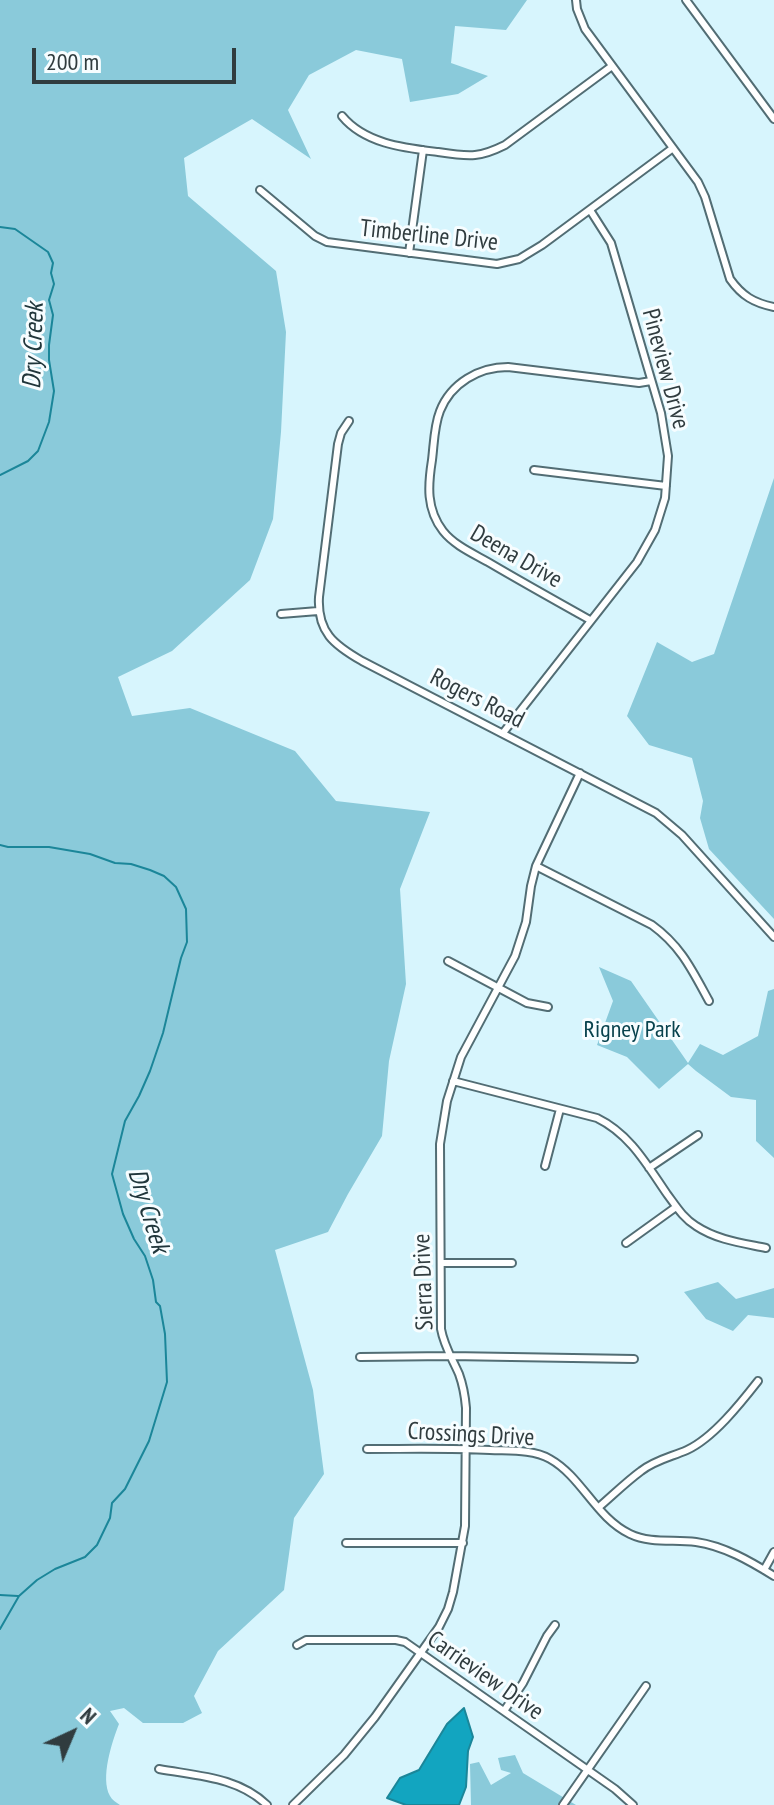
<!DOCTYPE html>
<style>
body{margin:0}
#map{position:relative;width:774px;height:1805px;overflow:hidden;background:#d7f5fd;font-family:"PT Sans Narrow",sans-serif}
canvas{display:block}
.north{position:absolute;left:32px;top:1693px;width:80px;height:80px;-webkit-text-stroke:6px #f7fdff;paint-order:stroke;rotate:44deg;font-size:22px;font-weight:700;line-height:32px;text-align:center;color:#303c3f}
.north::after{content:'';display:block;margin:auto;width:28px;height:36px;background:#303c3f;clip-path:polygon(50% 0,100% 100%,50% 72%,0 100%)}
.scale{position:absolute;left:32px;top:48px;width:204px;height:36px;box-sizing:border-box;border:4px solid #303c3f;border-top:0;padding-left:10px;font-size:24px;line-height:28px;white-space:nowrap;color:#303c3f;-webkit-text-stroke:6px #f7fdff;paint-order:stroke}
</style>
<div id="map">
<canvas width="774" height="1805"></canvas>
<div class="north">N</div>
<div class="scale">200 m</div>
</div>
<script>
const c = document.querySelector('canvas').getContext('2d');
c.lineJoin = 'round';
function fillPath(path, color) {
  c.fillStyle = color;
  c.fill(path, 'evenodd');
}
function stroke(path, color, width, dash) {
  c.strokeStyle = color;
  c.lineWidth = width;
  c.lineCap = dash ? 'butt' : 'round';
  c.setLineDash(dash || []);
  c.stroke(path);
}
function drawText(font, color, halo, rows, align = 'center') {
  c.font = font + ' "PT Sans Narrow",sans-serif';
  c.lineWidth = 6;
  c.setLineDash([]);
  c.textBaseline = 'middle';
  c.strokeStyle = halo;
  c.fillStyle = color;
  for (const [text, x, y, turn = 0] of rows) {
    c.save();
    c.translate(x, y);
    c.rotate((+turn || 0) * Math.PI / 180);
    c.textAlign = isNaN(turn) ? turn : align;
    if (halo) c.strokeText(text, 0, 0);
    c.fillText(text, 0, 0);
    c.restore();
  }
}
fillPath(new Path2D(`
 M 0,0 L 527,0 L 506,30 L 455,26 L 451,63 L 488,76 L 458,94 L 410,102 L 402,59 L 356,50 L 309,75 L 288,110 L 311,159 L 252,119 L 184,158 L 188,196 L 276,271 L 286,332 L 281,432 L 273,519 L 250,580 L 172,651 L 118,677 L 132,716 L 190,708 L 295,751 L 336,801 L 430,812 L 400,889 L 406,984 L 389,1061 L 382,1136 L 348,1194 L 328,1232 L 275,1250 L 313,1390 L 324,1474 L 294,1518 L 284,1590 L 218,1651 L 194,1696 L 202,1713 L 183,1723 L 143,1723 L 124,1708 L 110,1711 L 119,1724 C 112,1742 100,1778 110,1796 C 112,1800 116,1802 120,1805 L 0,1805 Z
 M 774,478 L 774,919 L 709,849 L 700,818 L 703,801 L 692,758 L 649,745 L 627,716 L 657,642 L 692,662 L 714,654 Z
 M 599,967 L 631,981 L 688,1063 L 700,1044 L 723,1055 L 758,1036 L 768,991 L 774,989 L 774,1158 L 756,1141 L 756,1100 L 731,1097 L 696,1071 L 688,1064 L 659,1089 L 627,1057 L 597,1045 L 613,1001 Z
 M 718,1282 L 736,1299 L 774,1288 L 774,1318 L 748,1315 L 733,1331 L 706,1319 L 684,1292 Z
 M 515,1755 L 523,1773 L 576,1805 L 471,1805 L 470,1764 L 479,1762 L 491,1785 L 511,1773 L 501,1770 L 498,1758 Z`), '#8acada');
const water = new Path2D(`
 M 464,1708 L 473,1737 L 468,1751 L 466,1787 L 459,1805 L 406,1805 L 387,1798 L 400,1778 L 419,1770 L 447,1724 Z`);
fillPath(water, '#12a5c0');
stroke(water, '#1b8699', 2);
stroke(new Path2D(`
 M 0,227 L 15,229 L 48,252 L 53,263 L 51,273 L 54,284 L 49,300 L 53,315 L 49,345 L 49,360 L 54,391 L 49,422 L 38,451 L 28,461 L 0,475
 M 0,845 L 8,847 L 49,847 L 90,854 L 115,863 L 131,864 L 150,870 L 164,876 L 176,887 L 186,909 L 187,942 L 181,958 L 163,1033 L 150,1071 L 139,1096 L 125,1121 L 112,1174 L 123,1214 L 134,1239 L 145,1256 L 153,1280 L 156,1302 L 160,1306 L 165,1334 L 167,1382 L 149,1441 L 125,1489 L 112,1503 L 110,1518 L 97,1545 L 85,1557 L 55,1569 L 37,1580 L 19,1596 L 0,1629
 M 0,1595 L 18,1596`), '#1b8699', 2);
const street = new Path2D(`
 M 576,0 L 577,9 L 585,29 L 698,182 L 705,197 L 730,279 C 742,296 754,303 774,307
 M 686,0 L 774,119
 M 342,116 C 365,144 405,148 438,152 C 451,154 463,156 475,155 C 486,154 495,150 505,145 L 612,66
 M 260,190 L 315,236 L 327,242 L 497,264 L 519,259 L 542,245 L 673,148
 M 409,253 L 423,150
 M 349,421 L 341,433 L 338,444 L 319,597 C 317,632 334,645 362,661 L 656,813 L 682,835 L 774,937
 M 534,470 L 666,486
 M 281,614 L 318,611
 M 590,620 C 556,601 522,582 488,562 C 472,553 454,545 443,531 C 426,509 428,485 432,460 C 434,444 434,426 440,411 C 451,383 479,367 508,367 L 639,383 L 651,381
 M 503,733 L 637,562 L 655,530 L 665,498 L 668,456 L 661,413 L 611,243 L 590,210
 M 536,866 L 652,925 C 681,946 692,970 709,1001
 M 448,961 L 527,1003 L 548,1007
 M 453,1081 L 597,1118 C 630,1134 647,1165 667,1194 C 676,1206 683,1218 696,1226 C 717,1240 742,1243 766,1248
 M 545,1166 L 560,1109
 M 649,1168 L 698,1135
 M 626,1243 L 676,1207
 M 441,1263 L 512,1263
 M 360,1357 L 450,1356 L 634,1359
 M 367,1449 C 408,1449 449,1448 490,1450 C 509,1451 532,1449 550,1459 C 582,1477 596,1518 630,1534 C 651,1544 674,1539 696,1542 C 724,1546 750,1561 774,1576
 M 599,1507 C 613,1495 626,1482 641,1471 C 655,1460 671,1457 687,1450 C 713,1438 740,1404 758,1381
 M 346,1543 L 463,1543
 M 764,1570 L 774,1552
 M 297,1645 L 306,1640 L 396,1640 L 405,1642 L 615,1789 L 633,1805
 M 504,1711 L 523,1683 L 547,1636 L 555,1625
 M 159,1769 C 198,1776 238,1777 267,1805
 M 293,1805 L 344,1755 L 375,1717 L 439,1627 L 448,1609 L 453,1592 L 465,1526 L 466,1408 C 465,1396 463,1385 459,1374 C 452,1358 444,1346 441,1329 L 440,1144 L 447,1101 L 461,1057 L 515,956 L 526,922 L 531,886 L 536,866 L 580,773
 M 563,1805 L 646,1686`);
stroke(street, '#526d74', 10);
stroke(street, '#fff', 6);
drawText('24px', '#303c3f', '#f7fdff', [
 ["Timberline Drive",429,236,6],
 ["Pineview Drive",665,369,75],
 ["Deena Drive",516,557,30],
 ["Rogers Road",477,699,27],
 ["Sierra Drive",424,1282,-92],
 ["Crossings Drive",471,1435,3],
 ["Carrieview Drive",485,1676,35]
]);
drawText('24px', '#08424d', '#f7fdff', [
 ["Rigney Park",632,1030]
]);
drawText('italic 26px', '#20363b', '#f7fdff', [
 ["Dry Creek",34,346,-88],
 ["Dry Creek",148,1211,73]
]);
</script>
